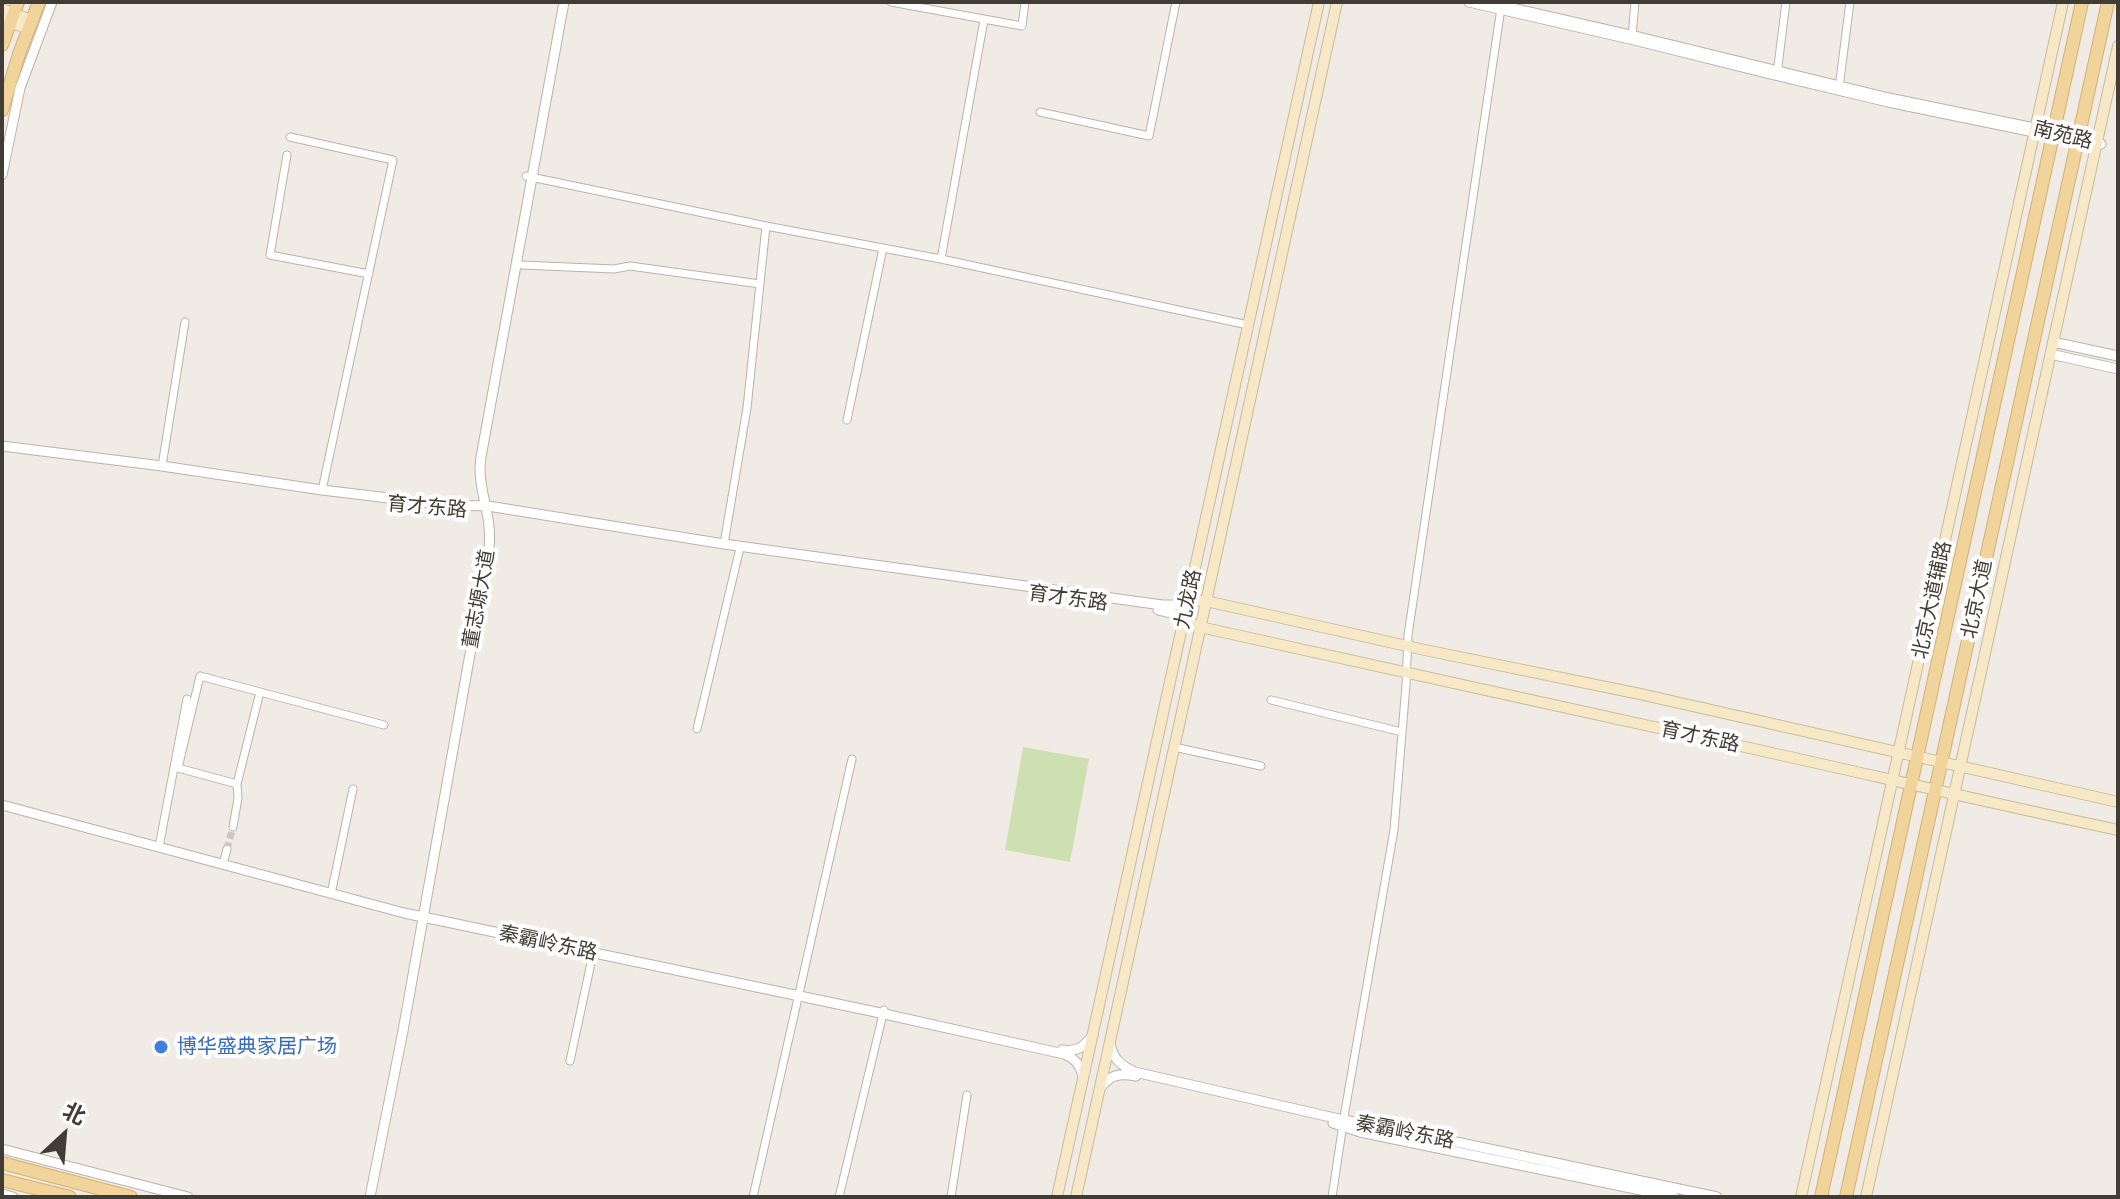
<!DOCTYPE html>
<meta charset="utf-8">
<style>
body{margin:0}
#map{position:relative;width:2120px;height:1199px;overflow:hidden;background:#f0ece5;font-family:"Asap Condensed","Noto Sans SC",sans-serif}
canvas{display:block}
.frame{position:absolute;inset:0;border:4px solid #413c35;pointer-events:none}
.north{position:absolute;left:24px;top:1095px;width:80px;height:80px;-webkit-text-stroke:6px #fff;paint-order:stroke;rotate:26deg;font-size:22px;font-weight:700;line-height:32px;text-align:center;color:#413c35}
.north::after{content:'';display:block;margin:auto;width:28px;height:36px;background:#413c35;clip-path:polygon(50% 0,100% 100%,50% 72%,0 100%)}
</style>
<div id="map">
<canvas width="2120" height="1199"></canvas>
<div class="frame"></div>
<div class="north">北</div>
</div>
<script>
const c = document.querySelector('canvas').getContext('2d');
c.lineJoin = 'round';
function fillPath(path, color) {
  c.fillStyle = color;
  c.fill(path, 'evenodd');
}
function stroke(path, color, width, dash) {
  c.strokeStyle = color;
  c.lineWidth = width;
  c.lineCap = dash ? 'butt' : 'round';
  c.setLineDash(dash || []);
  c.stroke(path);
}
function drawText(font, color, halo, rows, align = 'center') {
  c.font = font + ' "Asap Condensed","Noto Sans SC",sans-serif';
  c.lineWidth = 8;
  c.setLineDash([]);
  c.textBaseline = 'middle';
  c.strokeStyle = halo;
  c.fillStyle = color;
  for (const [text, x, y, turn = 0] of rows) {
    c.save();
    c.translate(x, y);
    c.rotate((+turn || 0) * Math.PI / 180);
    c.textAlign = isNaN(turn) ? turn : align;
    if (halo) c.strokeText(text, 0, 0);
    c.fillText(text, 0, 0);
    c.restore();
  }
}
fillPath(new Path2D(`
 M 1023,747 L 1089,759 L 1070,862 L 1005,850 Z`), '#cee0b2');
stroke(new Path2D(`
 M 227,849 L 233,827`), '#cdc9c2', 7, [7, 3.5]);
const minor = new Path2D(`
 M 891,2 L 1022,26 L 1025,2
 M 1632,37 L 1635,2
 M 1777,74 L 1786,2
 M 1839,88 L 1850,2
 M 1040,112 L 1149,136 L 1176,2
 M 290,137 L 393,160 L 322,490
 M 287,155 L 270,255 L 369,274
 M 526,176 L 766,226 L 941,259 L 1248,325
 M 941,259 L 984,20
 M 522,265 L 614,269 L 630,266 L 760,284
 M 847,420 L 883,248
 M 162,466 L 185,322
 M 724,544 L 747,408 L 766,226
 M 1271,700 L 1402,732
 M 697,729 L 739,552
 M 1174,747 L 1261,766
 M 237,784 L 178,768 L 200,676 L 384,725
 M 233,827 L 238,798 L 237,784 L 260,692
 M 159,847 L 187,699
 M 223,864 L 227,849
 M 331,894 L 353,789
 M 570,1061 L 594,949
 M 753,1197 L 852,759
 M 839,1197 L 884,1010
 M 951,1197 L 967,1095
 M 1332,1197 L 1345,1111 L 1394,830 L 1406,685 L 1408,635 L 1501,8`);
const tertiary = new Path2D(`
 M 1469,2 L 1634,40 L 1766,73 L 1888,102 L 2097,145 L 2101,144 L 2097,141 L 1889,98 L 1635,36 L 1486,2
 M 2,175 L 20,88 L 52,2
 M 2053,342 L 2118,356
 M 2050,354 L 2118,369
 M 2,446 L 162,466 L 322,490 L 447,505 L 488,506 L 724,544 L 1162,605 L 1176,605 L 1188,600
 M 1158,610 L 1174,614 L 1184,620
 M 2,805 L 404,913 L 871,1011 L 1064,1054 C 1075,1058 1082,1067 1083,1079
 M 1110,1043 C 1113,1059 1120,1065 1135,1072 L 1339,1119 L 1461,1143 L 1717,1197
 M 1062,1050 C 1077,1052 1084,1047 1093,1035
 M 1100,1088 C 1111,1074 1120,1073 1136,1076
 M 1333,1123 L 1360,1132 L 1674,1197
 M 2,1149 L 188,1197
 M 2,1194 L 13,1197
 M 370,1197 L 403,1031 L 489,547 C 493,515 476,488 481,457 L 564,2`);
const secondary = new Path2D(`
 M 2,9 L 31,20
 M 2,19 L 28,29
 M 1188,600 L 1206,601 L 1425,650 L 1640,694 L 2118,802
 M 1184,620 L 1200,627 C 1368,665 1536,701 1704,738 C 1842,768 1980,801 2118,830
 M 1057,1197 L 1319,2
 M 1076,1197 L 1337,2
 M 1801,1197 L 2063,2
 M 1866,1197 L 2118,46`);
const primary = new Path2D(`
 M 2,45 L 18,2
 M 2,110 L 19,54 L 39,2
 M 2,1163 L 131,1197
 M 2,1180 L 70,1197
 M 1821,1197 L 2082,2
 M 1846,1197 L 2108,2`);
stroke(minor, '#bab3a9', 9);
stroke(tertiary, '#bab3a9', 11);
stroke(secondary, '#cabb99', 12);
stroke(primary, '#d4b06f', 14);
stroke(minor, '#fff', 7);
stroke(tertiary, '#fff', 9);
stroke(secondary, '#f7e9c7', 10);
stroke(primary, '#f1d49c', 12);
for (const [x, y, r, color] of [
 [161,1047,8,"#3f7fe0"]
]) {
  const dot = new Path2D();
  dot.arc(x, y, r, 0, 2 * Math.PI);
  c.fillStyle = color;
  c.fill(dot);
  stroke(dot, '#fff', 3);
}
drawText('20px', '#413c35', '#fff', [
 ["南苑路",2063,135,14],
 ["育才东路",427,507,5],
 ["育才东路",1068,598,8],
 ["董志塬大道",479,599,-80],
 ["九龙路",1188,599,-78],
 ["北京大道",1977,599,-78],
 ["北京大道辅路",1932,600,-78],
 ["育才东路",1700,737,12],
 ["秦霸岭东路",548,943,12],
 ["秦霸岭东路",1405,1132,11]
]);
drawText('20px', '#366cbe', '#fff', [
 ["博华盛典家居广场",177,1047]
], 'left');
</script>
